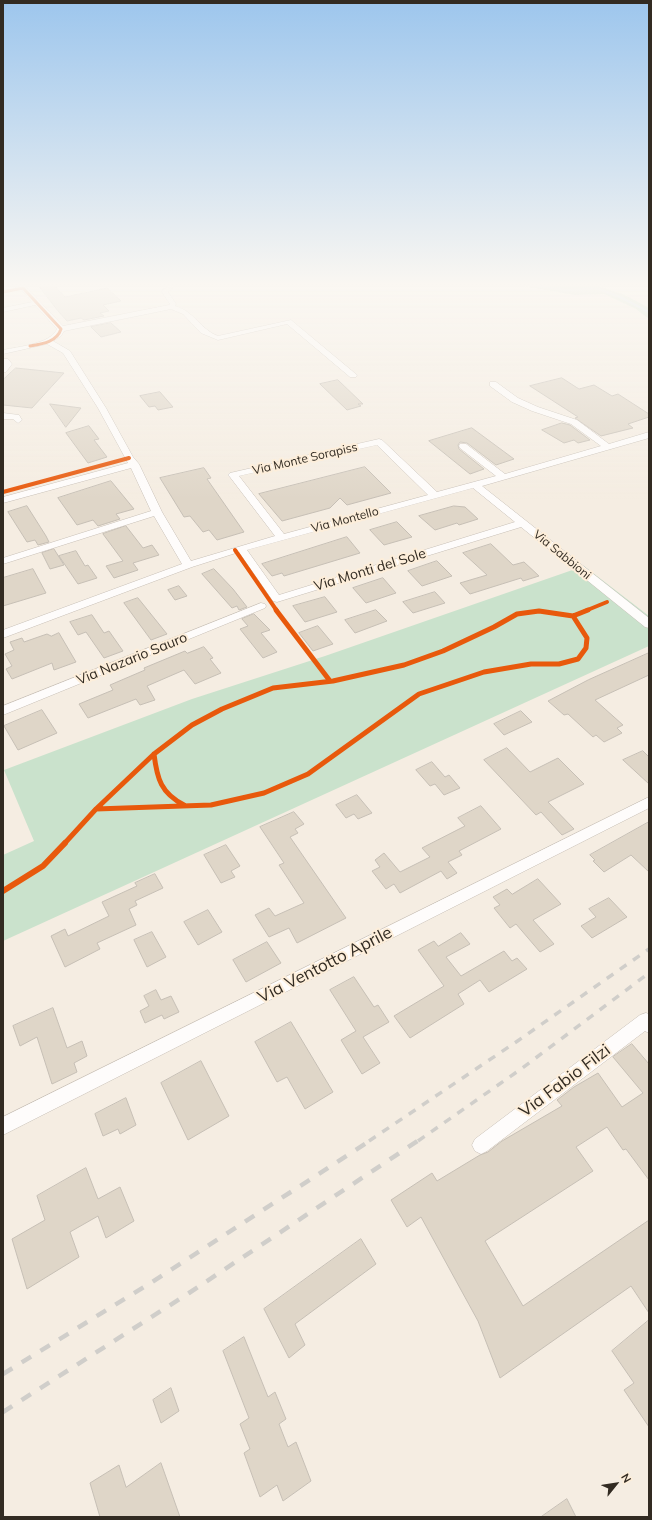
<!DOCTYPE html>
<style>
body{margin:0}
#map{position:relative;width:652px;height:1520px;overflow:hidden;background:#f5ede2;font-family:Mulish,sans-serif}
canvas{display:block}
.frame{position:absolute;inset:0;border:4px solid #322b22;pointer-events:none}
.north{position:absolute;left:596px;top:1464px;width:40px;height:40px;-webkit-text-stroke:3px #fdeeda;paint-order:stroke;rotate:60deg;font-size:11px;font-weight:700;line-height:16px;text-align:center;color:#322b22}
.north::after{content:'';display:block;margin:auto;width:14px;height:18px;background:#322b22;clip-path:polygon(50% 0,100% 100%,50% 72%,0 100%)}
</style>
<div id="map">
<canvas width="652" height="1520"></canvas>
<div class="frame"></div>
<div class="north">N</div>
</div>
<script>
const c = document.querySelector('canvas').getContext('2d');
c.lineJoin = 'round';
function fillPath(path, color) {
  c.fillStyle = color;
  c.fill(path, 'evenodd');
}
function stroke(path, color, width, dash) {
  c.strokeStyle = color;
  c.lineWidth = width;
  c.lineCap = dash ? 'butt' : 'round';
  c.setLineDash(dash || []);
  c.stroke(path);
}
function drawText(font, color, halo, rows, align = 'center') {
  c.font = font + ' Mulish,sans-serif';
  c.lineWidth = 4;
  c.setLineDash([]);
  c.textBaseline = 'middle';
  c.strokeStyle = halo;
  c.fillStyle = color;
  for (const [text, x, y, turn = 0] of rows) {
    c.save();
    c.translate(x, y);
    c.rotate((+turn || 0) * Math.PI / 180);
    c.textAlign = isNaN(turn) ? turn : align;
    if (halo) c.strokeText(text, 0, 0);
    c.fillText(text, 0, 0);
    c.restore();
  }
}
fillPath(new Path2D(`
 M 524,286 L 598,286 L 625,295 L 649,308 L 649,319 L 636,309 L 604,294 L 575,295 Z
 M 584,566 L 649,616 L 649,646 L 3,941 L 3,855 L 34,841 L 4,770 L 192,699 L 325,656 Z`), '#cae2cc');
stroke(new Path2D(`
 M 538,286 L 568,290 L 596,288 L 620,297 L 649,312`), '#cce2f4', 2.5);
const building = new Path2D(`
 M 39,286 L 55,286 L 65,297 L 107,288 L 121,301 L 103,305 L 109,311 L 100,313 L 104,316 L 84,320 L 81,318 L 67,321 L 58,311 Z
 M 111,323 L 121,332 L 101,337 L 91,327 Z
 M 16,368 L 64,373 L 32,408 L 3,405 L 3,380 Z
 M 562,378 L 579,389 L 594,385 L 612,396 L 618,394 L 649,414 L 649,417 L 628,424 L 633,428 L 601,436 L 575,418 L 578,417 L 530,386 Z
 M 338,380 L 363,404 L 358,404 L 361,406 L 347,410 L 320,384 Z
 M 160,392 L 173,407 L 158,410 L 155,406 L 149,407 L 140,396 Z
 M 50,404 L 81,408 L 66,427 Z
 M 562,423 L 570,425 L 590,440 L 578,443 L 574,440 L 564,443 L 542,430 Z
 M 89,426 L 99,439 L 94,440 L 107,457 L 88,463 L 66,433 Z
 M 472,428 L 514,459 L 496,465 L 467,443 L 460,442 L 458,445 L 459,449 L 484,469 L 470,474 L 429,441 Z
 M 365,467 L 391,493 L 347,505 L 340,498 L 330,508 L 282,521 L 259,494 Z
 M 204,468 L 211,478 L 207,479 L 244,532 L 217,540 L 209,530 L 203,532 L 190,516 L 184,517 L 160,478 Z
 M 111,481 L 134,509 L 116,514 L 120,519 L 98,526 L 93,520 L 77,525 L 58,498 Z
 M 27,506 L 46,536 L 49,542 L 38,545 L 35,540 L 27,542 L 8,512 Z
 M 454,506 L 465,507 L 478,519 L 459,525 L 457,523 L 435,530 L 419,516 Z
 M 397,522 L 412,537 L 384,545 L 370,530 Z
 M 126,526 L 143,548 L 152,545 L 159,555 L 133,563 L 138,570 L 114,578 L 106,566 L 123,561 L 103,534 Z
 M 347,537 L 360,553 L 284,576 L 282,573 L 272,576 L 262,564 Z
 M 491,544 L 513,565 L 524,562 L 539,576 L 523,581 L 521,578 L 470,594 L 460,583 L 487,575 L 463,553 Z
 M 54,549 L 64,565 L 50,569 L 42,553 Z
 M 76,551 L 85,566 L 88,565 L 97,578 L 78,584 L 59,556 Z
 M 437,561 L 452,576 L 422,586 L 408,571 Z
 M 33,569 L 46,593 L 3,606 L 3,578 Z
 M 214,569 L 233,589 L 247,607 L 239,610 L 237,606 L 232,608 L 202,574 Z
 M 383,578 L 396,593 L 366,603 L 353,588 Z
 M 179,586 L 187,596 L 175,600 L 168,590 Z
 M 435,592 L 445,603 L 413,613 L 403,602 Z
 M 325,597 L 337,612 L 305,622 L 293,606 Z
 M 138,598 L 167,634 L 151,640 L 124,603 Z
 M 376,610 L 387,621 L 355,633 L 345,620 Z
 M 254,614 L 270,630 L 261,633 L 277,652 L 263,658 L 240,629 L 248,626 L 242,619 Z
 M 92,615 L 104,633 L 109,631 L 123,651 L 104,658 L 86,632 L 78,635 L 70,622 Z
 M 318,626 L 333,644 L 313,651 L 299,633 Z
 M 59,633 L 76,662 L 54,670 L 52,663 L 12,679 L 6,669 L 12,666 L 5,654 L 14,650 L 10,642 L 22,638 L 24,642 L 47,634 L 51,636 Z
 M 204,647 L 213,658 L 210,659 L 221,673 L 195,684 L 184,670 L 147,686 L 155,700 L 140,705 L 136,699 L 88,718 L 79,704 L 113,690 L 110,685 L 145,670 L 144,668 L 185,651 L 187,653 Z
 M 649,653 L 649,675 L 595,700 L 623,725 L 617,728 L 622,733 L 604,742 L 596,735 L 593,737 L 568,714 L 564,715 L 548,701 L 588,680 Z
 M 42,710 L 57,733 L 18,750 L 4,726 Z
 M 521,711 L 532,722 L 504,735 L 494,724 Z
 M 507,748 L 530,772 L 558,758 L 584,784 L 548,802 L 574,829 L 562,835 L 541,812 L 536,815 L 484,760 Z
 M 643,751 L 649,757 L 649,784 L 623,760 Z
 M 432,762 L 445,777 L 449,775 L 460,788 L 444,795 L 435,784 L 430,786 L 416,770 Z
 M 357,795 L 372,813 L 358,819 L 354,814 L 346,818 L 336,805 Z
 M 481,806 L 501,829 L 459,851 L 462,855 L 448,862 L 457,873 L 447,879 L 441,871 L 400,893 L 394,884 L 386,889 L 372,871 L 380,867 L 375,860 L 384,853 L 400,872 L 430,857 L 422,848 L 465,826 L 458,818 Z
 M 294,812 L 304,824 L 295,829 L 298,833 L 290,837 L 346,918 L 297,943 L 289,928 L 269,937 L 255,915 L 269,908 L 275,916 L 304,903 L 279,865 L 284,863 L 260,827 Z
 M 649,822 L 649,872 L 631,855 L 604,872 L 593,861 L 595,860 L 590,855 Z
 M 226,845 L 240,866 L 231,871 L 235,877 L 221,883 L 204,855 Z
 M 155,874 L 163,888 L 135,901 L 137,905 L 129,909 L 136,925 L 97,943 L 100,949 L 65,967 L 51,936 L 65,929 L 68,936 L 109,916 L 102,902 L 137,886 L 135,883 Z
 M 538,879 L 561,904 L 533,920 L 554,944 L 540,952 L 516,924 L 510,928 L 494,908 L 500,905 L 493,897 L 507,889 L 512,894 Z
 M 609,898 L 627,917 L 592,938 L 581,926 L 596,917 L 589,909 Z
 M 208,910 L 222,932 L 198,945 L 184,922 Z
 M 152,932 L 166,957 L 147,967 L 134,940 Z
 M 461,933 L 470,944 L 446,957 L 461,976 L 504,951 L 512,961 L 517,958 L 527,969 L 489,992 L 480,980 L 458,994 L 464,1004 L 410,1038 L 394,1016 L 444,986 L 418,950 L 434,941 L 438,946 Z
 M 267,942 L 281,963 L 246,982 L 233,960 Z
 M 354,977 L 374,1007 L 378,1005 L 389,1022 L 363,1037 L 380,1063 L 362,1074 L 341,1040 L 356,1031 L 330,990 Z
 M 156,990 L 161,1000 L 171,996 L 179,1012 L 164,1019 L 162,1015 L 145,1023 L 140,1011 L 149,1006 L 144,996 Z
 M 53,1008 L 67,1048 L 82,1041 L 87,1056 L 74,1063 L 77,1072 L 52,1084 L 37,1037 L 20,1046 L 13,1026 Z
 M 291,1022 L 333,1092 L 305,1109 L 287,1077 L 277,1082 L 255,1042 Z
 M 632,1044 L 649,1064 L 649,1180 L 626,1149 L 623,1150 L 607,1127 L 576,1147 L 593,1171 L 485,1241 L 523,1306 L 649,1220 L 649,1313 L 631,1286 L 500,1378 L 478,1321 L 421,1217 L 407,1227 L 391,1200 L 432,1173 L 437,1181 L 480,1155 L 488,1152 L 502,1141 L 562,1106 L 557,1100 L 574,1087 L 598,1073 L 622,1107 L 643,1093 L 613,1057 Z
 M 201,1061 L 229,1116 L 188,1140 L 161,1083 Z
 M 126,1098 L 136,1125 L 120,1134 L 118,1129 L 103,1136 L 95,1114 Z
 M 86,1168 L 98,1199 L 120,1187 L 134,1221 L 106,1238 L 98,1216 L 70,1232 L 79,1257 L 27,1289 L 12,1239 L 45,1220 L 37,1196 Z
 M 361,1239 L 376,1264 L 295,1324 L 305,1345 L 289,1358 L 264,1309 Z
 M 649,1320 L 649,1427 L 624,1390 L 634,1383 L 612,1351 Z
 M 244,1337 L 268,1397 L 275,1392 L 286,1419 L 279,1424 L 288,1447 L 296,1442 L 311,1481 L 283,1501 L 277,1485 L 260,1497 L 244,1453 L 250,1449 L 240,1424 L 249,1418 L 223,1351 Z
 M 171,1388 L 179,1411 L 161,1423 L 153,1400 Z
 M 161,1463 L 180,1517 L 100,1517 L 90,1483 L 119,1465 L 126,1487 Z
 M 567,1499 L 576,1517 L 541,1517 Z`);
fillPath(building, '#dfd6c8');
stroke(building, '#c6bfb5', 1);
const minor = new Path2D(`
 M 18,286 L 25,286 L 63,326 L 169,305 L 170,304 L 161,291 L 168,286 L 175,286 L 168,292 L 176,304 L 175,306 C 194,311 201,330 218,336 L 291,320 L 357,375 L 356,377 L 350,377 L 287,324 L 218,340 L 201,333 L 183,314 L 171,309 L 64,331 L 61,336 L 53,341 L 70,351 L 106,408 L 133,457 L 139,464 L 162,512 L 191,561 L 275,536 L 230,477 L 228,475 L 230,473 L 379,439 L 382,440 L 437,492 L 496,476 L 460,448 L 459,446 L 460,444 L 466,444 L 505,474 L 601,446 L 571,424 L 532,411 L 512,402 L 490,386 L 490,382 L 496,382 L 518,398 L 538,407 L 577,420 L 609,444 L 649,432 L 649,438 L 482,486 L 649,618 L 649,628 L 645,627 L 521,527 L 277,602 L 273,601 L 239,552 L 192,567 L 3,638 L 3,630 L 182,564 L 154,516 L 3,564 L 3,558 L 151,511 L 131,468 L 3,503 L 3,497 L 128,463 L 98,408 L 63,353 L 47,344 L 3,354 L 3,350 C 17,347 51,344 57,329 L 35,305 L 3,312 L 3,308 L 32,302 ZM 377,445 L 428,495 L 284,534 L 239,476 ZM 473,488 L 515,522 L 279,595 L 247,550 Z
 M 3,359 L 8,359 L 12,364 L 6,372 L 3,372 Z
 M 3,413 L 19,415 L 22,420 L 18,423 L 13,419 L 3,419 Z
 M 261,603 L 265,604 L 266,606 L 265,608 L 3,715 L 3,706 Z
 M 647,798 L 649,798 L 649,808 L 3,1135 L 3,1117 Z
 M 646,1013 L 649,1014 L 649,1033 L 645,1031 L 487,1151 L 481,1154 L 475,1151 L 472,1145 L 475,1139 L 640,1015 Z`);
stroke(minor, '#c7bfb6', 1);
fillPath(minor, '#fefcfb');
stroke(new Path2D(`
 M 369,1141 L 519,1040 L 649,949
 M 418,1141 L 521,1069 L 649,973`), '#d0ceca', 3.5, [8, 8]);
stroke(new Path2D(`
 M 3,1374 L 152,1282 L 371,1140
 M 3,1412 L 189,1293 L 419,1140`), '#d0ceca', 4.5, [11, 11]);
stroke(new Path2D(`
 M 3,292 L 23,288 L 61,329 C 57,342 42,344 30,346`), '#e8590c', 3);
stroke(new Path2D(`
 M 3,492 L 129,458
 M 235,550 L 277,611
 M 585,611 L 607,602`), '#e8590c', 4);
stroke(new Path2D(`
 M 276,610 L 330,681
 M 154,754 C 157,779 161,793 184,805
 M 96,809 L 211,805 L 264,793 L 308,774 L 419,694 L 484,672 L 531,664 L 559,664 L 578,659 L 586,648 L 587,638 L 573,616
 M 64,844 L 96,809 L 154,754 L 192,725 L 222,709 L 273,688 L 333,681 L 404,665 L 443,651 L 494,627 L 517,614 L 539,611 L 573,616 L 588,610`), '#e8590c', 5);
stroke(new Path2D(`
 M 3,891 L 43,866 L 65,843`), '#e8590c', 6);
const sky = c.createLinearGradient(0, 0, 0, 499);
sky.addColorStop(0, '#9dc6ed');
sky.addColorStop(0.57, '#faf7f2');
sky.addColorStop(1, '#faf7f200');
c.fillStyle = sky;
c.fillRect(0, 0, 652, 499);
drawText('12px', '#322b22', '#fdeeda', [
 ["Via Monte Sorapiss",305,459,-13],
 ["Via Montello",345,520,-15],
 ["Via Sabbioni",562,555,39]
]);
drawText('14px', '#322b22', '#fdeeda', [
 ["Via Monti del Sole",370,570,-17],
 ["Via Nazario Sauro",132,659,-22]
]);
drawText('17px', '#322b22', '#fdeeda', [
 ["Via Ventotto Aprile",325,965,-27],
 ["Via Fabio Filzi",565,1081,-37]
]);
</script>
